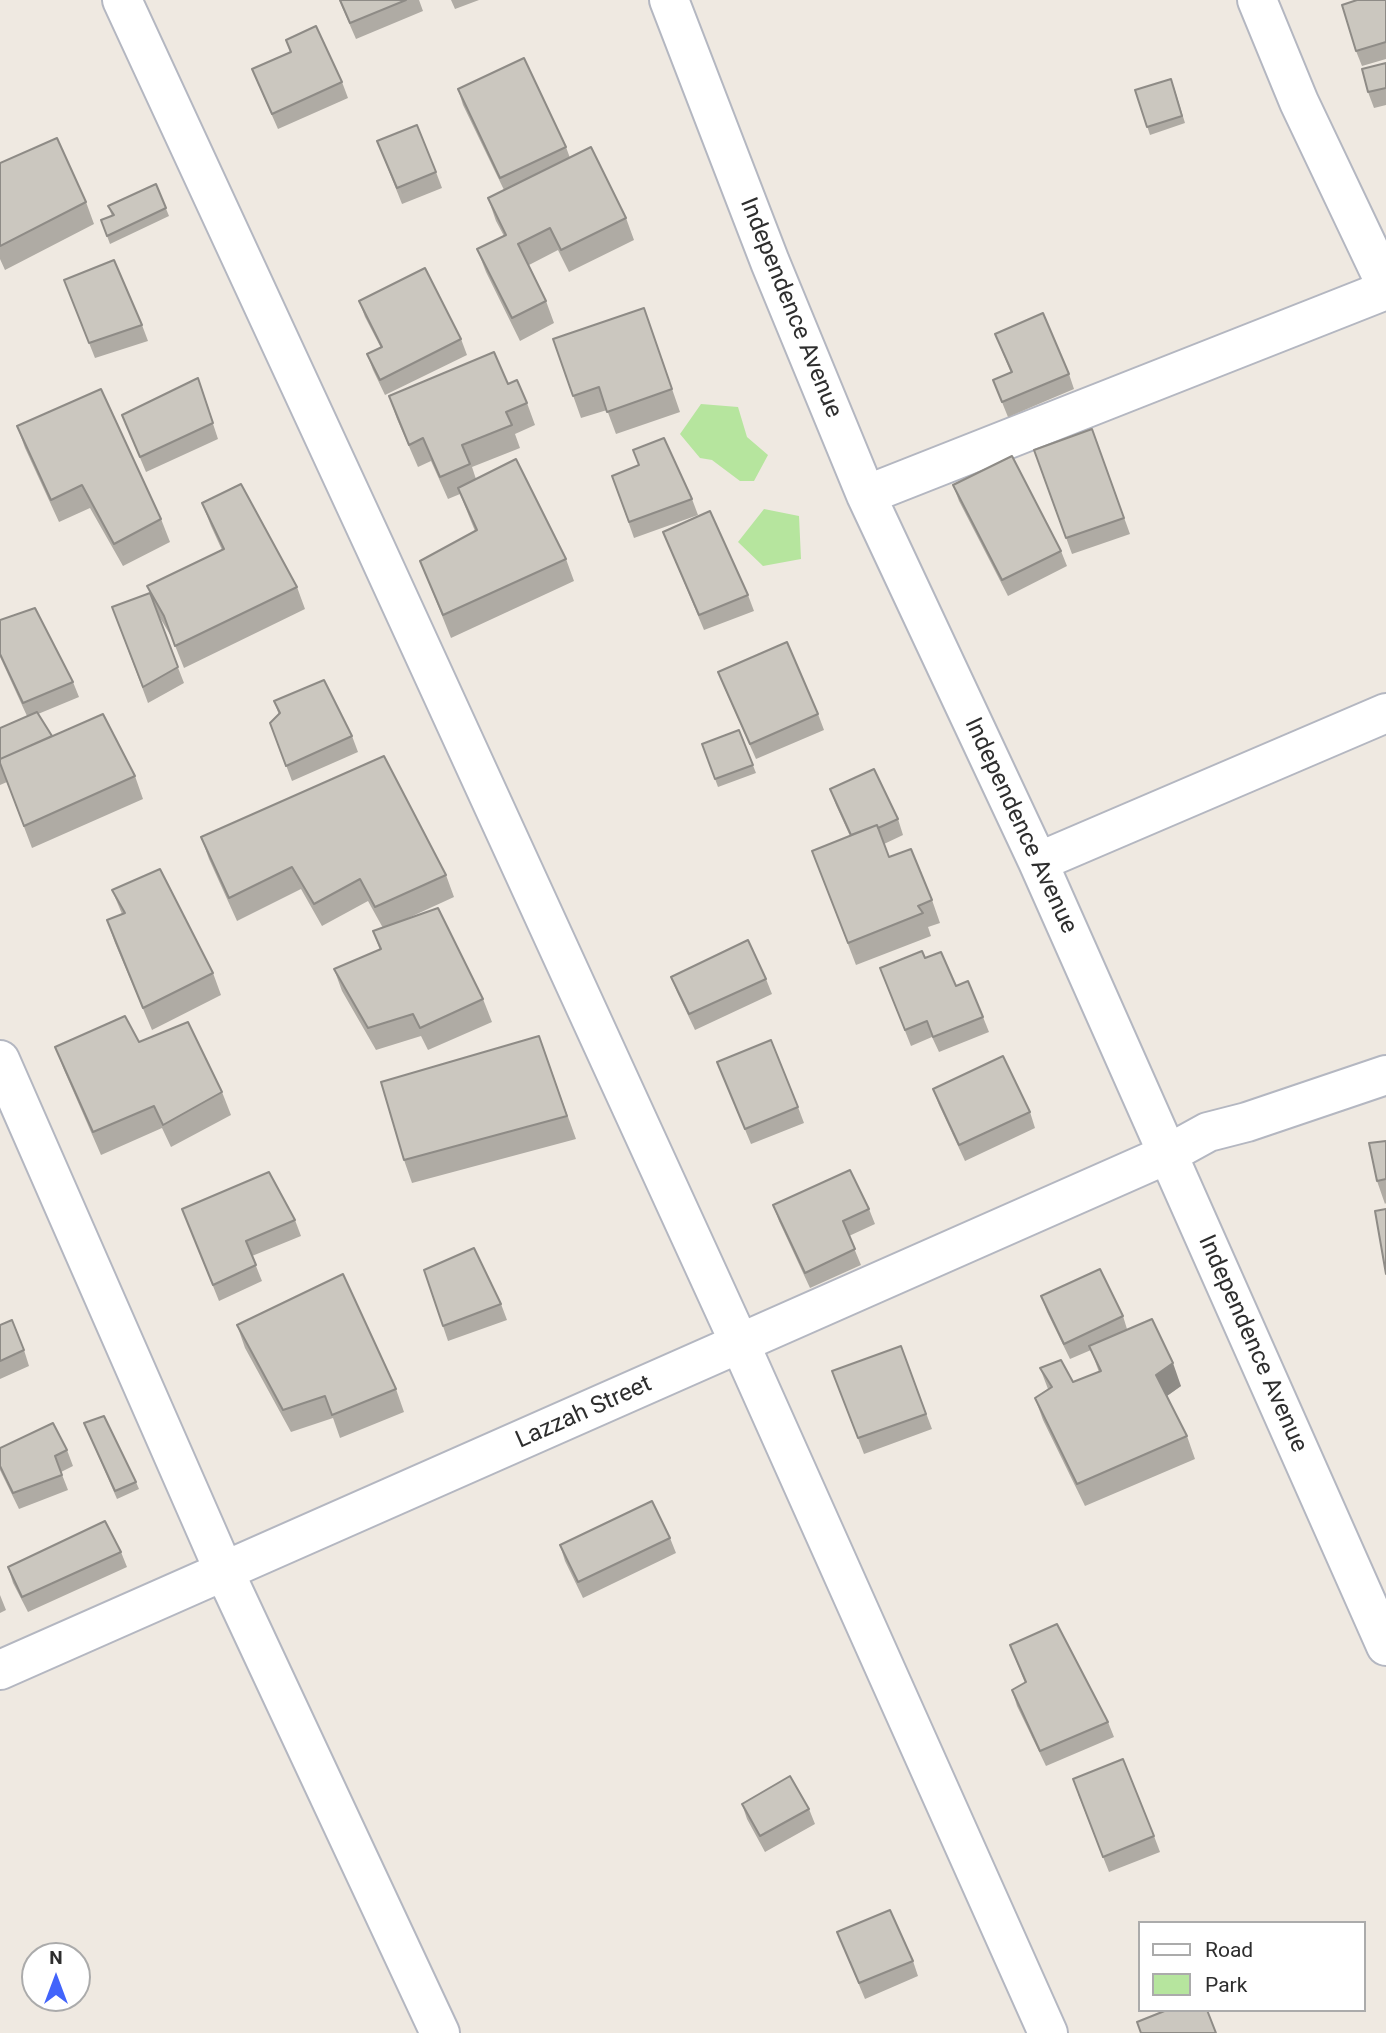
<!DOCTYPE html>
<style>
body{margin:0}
#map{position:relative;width:1386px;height:2033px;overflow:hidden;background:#efe9e1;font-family:Roboto,sans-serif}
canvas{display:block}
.legend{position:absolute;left:1138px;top:1921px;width:228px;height:91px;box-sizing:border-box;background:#fff;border:2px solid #ababab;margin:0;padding:9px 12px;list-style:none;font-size:21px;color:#2e2e2e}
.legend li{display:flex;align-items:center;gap:14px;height:35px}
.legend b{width:35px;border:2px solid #ababab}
.north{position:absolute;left:21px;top:1942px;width:70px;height:70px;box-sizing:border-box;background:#fff;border:2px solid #ababab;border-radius:50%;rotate:0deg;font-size:19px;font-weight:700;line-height:28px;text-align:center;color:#2e2e2e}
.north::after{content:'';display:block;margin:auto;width:24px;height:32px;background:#4264fb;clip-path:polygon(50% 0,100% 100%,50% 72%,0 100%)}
</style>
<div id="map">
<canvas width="1386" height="2033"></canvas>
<ul class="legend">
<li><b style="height:9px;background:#fff"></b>Road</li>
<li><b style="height:19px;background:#b6e59e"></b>Park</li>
</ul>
<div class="north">N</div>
</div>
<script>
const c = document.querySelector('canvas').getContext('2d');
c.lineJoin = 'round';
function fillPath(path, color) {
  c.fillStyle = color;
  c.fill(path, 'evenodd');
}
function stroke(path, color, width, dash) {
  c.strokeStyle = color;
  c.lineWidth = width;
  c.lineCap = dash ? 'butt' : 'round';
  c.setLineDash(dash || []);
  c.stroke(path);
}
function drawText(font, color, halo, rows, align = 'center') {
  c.font = font + ' Roboto,sans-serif';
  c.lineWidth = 7;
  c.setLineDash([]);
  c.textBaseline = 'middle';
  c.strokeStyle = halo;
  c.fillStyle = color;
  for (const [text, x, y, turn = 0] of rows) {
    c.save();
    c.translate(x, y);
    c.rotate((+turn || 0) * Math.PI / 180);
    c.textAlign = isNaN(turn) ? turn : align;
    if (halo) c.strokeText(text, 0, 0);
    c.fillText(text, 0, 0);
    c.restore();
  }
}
fillPath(new Path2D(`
 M 701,404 L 738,407 L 747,437 L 768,455 L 754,481 L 740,481 L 712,460 L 700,458 L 680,434 Z
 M 764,509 L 799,516 L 801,559 L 763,566 L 738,542 Z`), '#b6e59e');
const minor = new Path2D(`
 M 122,0 L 375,547 L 740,1344 L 1048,2033
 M 669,0 L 770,262 L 866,495 L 1038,862 L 1386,1646
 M 1257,0 L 1299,102 L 1386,285
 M 866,495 L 1386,290
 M 1038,862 L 1386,713
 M 0,1060 L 224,1571 L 440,2033
 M 0,1670 L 1168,1154 L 1208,1132 L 1247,1122 L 1386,1075`);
stroke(minor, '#b4b7c1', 42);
stroke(minor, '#fff', 38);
fillPath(new Path2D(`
 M 339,0 L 419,0 L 423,11 L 356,39 Z
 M 451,0 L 479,0 L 455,9 Z
 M 1386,0 L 1386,59 L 1362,66 L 1356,51 Z
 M 286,40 L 342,82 L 348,98 L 278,129 L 258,84 L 252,69 L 290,52 Z
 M 1386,63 L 1386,105 L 1374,108 L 1368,92 Z
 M 1174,87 L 1185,123 L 1150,135 L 1135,90 Z
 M 458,89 L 566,147 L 570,158 L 626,218 L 634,240 L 569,272 L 558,250 L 529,265 L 546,301 L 554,323 L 520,341 L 486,272 L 477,249 L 504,236 L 496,221 L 488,198 L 504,190 L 463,105 Z
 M 377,141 L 436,172 L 442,188 L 402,204 Z
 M 0,163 L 86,202 L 94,224 L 5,270 L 0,259 Z
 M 156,184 L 169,216 L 110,244 L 101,220 L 112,216 L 108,206 Z
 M 70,295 L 142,325 L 148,341 L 95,358 Z
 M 359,301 L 461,339 L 467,355 L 385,395 L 373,370 L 367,354 L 381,348 L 365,317 Z
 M 644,308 L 680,412 L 616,434 L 607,410 L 581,418 L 553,339 Z
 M 995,334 L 1069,374 L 1074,389 L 1008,417 L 993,380 L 1011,373 Z
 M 198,378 L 218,439 L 146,472 L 122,415 Z
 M 508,384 L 527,403 L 535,425 L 515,434 L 520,448 L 472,467 L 476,479 L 566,559 L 574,581 L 451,638 L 420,561 L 475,531 L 460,494 L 448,499 L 431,461 L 418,467 L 397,419 L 389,396 Z
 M 17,426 L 161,519 L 170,542 L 123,566 L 90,508 L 59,522 L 25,448 Z
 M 1092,429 L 1130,534 L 1072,554 L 1034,450 Z
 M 633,450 L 692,499 L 698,515 L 634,538 L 612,476 L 639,465 Z
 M 953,485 L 1061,551 L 1067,566 L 1008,596 L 959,501 Z
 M 202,503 L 297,587 L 305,609 L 184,668 L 172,638 L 156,611 L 184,683 L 148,703 L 112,607 L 150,593 L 147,586 L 222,550 L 211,526 Z
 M 663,532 L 748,595 L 754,611 L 704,630 Z
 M 0,620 L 73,682 L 79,697 L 38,714 L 52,736 L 135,776 L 143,799 L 32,848 L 7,782 L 0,785 L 0,728 L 27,716 L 0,657 Z
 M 718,672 L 818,714 L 824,730 L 756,759 L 724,687 Z
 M 274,701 L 352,736 L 358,752 L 292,781 L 270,723 L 279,715 Z
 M 739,730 L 756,773 L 718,787 L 702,744 Z
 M 830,789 L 898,819 L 903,835 L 884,844 L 889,857 L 932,900 L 940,923 L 928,927 L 931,936 L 856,965 L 812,851 L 850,836 L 836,805 Z
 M 201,837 L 446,875 L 454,897 L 406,919 L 483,999 L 492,1022 L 428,1050 L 421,1036 L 376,1050 L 342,991 L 334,969 L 380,950 L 373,931 L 383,928 L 368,901 L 322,926 L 301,889 L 237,921 L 209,859 Z
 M 112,890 L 213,973 L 221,995 L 152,1030 L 115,943 L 107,920 L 122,914 Z
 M 925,958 L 956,986 L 983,1017 L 989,1032 L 939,1052 L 932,1037 L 911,1046 L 880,968 Z
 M 671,977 L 766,979 L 772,994 L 695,1030 L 677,992 Z
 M 539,1036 L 576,1139 L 412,1183 L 404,1160 Z
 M 139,1042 L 222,1092 L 231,1115 L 171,1147 L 162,1128 L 101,1155 L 64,1070 L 55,1047 Z
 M 717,1062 L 798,1107 L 804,1123 L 751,1144 Z
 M 933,1089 L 1030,1112 L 1035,1128 L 965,1161 L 939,1105 Z
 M 1386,1141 L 1386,1203 L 1385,1204 L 1377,1181 Z
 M 773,1205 L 869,1209 L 875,1224 L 849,1236 L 861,1265 L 810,1288 L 779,1221 Z
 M 182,1209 L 295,1220 L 301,1236 L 252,1256 L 262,1281 L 219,1301 Z
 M 424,1270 L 501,1304 L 507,1320 L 448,1341 Z
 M 1041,1296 L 1123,1316 L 1127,1329 L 1181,1386 L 1167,1396 L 1187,1436 L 1195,1459 L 1085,1506 L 1043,1420 L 1035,1398 L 1048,1389 L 1040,1368 L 1073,1382 L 1099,1372 L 1091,1350 L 1070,1359 L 1047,1312 Z
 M 0,1325 L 24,1350 L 29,1366 L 0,1379 Z
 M 237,1325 L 396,1389 L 404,1412 L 340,1438 L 333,1418 L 291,1432 L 245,1348 Z
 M 901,1346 L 932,1429 L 864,1454 L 832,1371 Z
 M 84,1423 L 136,1482 L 139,1489 L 117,1499 Z
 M 0,1448 L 67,1450 L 73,1466 L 61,1472 L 68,1490 L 19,1509 L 0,1470 Z
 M 670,1538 L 676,1553 L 583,1598 L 565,1561 L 560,1545 Z
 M 121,1552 L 127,1567 L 28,1612 L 13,1583 L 8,1567 Z
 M 0,1595 L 6,1610 L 0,1613 Z
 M 1010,1645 L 1108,1722 L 1114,1737 L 1046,1766 L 1017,1706 L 1012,1690 L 1025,1683 Z
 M 1078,1794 L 1154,1836 L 1160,1852 L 1109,1872 Z
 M 742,1804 L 809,1809 L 815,1824 L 765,1852 L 747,1819 Z
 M 837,1932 L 913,1961 L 918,1976 L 865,1999 Z`), '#afaba4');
fillPath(new Path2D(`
 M 1173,1363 L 1181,1386 L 1164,1398 L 1156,1375 Z`), '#8e8b86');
const building = new Path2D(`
 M 340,0 L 406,0 L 350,23 Z
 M 1357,0 L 1386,0 L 1386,42 L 1356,51 L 1342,5 Z
 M 316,26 L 342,82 L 272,114 L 252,69 L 291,52 L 286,40 Z
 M 524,58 L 566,147 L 500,178 L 458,89 Z
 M 1386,63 L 1386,88 L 1368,92 L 1362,69 Z
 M 1171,79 L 1182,116 L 1147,127 L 1135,90 Z
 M 417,125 L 436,172 L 397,188 L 377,141 Z
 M 57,138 L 86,202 L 0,246 L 0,163 Z
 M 591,147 L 626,218 L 561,250 L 550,228 L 518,244 L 546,301 L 512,318 L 477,249 L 506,235 L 488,198 Z
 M 156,184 L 166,208 L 107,236 L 101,220 L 114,215 L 108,206 Z
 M 114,260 L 142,325 L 89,343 L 64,280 Z
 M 425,268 L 461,339 L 380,380 L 367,354 L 382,347 L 359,301 Z
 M 644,308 L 672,389 L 607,412 L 599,387 L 573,396 L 553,339 Z
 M 1043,313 L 1069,374 L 1002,402 L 993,380 L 1012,372 L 995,334 Z
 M 494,352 L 508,384 L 517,380 L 527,403 L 506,412 L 512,425 L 462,445 L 470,464 L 440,477 L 423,438 L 409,445 L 389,396 Z
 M 198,378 L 213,423 L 140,457 L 122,415 Z
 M 101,389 L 161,519 L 114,544 L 82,485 L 51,500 L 17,426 Z
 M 1092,429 L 1124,518 L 1066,538 L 1034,450 Z
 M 664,438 L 692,499 L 629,522 L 612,476 L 639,465 L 633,450 Z
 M 1012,456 L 1061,551 L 1002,580 L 953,485 Z
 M 516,459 L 566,559 L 443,615 L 420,561 L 477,530 L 458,488 Z
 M 241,484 L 297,587 L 175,646 L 164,616 L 147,586 L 224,549 L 202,503 Z
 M 710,511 L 748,595 L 699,615 L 663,532 Z
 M 150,593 L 178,667 L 143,687 L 112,607 Z
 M 35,608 L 73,682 L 23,703 L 0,654 L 0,620 Z
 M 787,642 L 818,714 L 750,744 L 718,672 Z
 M 324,680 L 352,736 L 286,766 L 270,723 L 280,713 L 274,701 Z
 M 37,712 L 52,736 L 0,759 L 0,728 Z
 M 103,714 L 135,776 L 24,826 L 0,763 L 0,759 Z
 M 739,730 L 753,765 L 715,779 L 702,744 Z
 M 384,756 L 446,875 L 375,907 L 360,879 L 314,904 L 292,867 L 229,898 L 201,837 Z
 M 874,769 L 898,819 L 878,828 L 877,825 L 851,835 L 830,789 Z
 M 877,825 L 889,857 L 911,849 L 932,900 L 918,906 L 923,913 L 848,943 L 812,851 Z
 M 160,869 L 213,973 L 143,1008 L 107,920 L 125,913 L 112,890 Z
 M 438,908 L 483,999 L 420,1028 L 413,1014 L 368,1028 L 334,969 L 381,949 L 373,931 Z
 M 748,940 L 766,979 L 689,1014 L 671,977 Z
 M 922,951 L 925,958 L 941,952 L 956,986 L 968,981 L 983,1017 L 933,1037 L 927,1021 L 905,1030 L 880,968 Z
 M 125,1016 L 139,1042 L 188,1022 L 222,1092 L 163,1125 L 154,1106 L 93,1132 L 55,1047 Z
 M 539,1036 L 567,1116 L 404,1160 L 381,1082 Z
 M 771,1040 L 798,1107 L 745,1129 L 717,1062 Z
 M 1003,1056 L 1030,1112 L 959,1145 L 933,1089 Z
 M 1386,1141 L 1386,1179 L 1377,1181 L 1369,1143 Z
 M 850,1170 L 869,1209 L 843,1221 L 855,1249 L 805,1273 L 773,1205 Z
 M 269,1172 L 295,1220 L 246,1241 L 256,1265 L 213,1285 L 182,1209 Z
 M 1386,1209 L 1386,1274 L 1375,1211 Z
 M 474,1248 L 501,1304 L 443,1326 L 424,1270 Z
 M 1100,1269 L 1123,1316 L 1064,1344 L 1041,1296 Z
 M 343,1274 L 396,1389 L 332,1415 L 325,1396 L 283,1410 L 237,1325 Z
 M 1152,1319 L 1173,1363 L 1156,1375 L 1187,1436 L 1077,1484 L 1035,1398 L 1052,1387 L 1040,1368 L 1061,1360 L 1073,1382 L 1101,1371 L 1089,1346 Z
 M 12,1320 L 24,1350 L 0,1361 L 0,1325 Z
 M 901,1346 L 926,1414 L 858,1438 L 832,1371 Z
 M 104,1416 L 136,1482 L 115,1491 L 84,1423 Z
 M 53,1423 L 67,1450 L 55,1456 L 62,1475 L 13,1493 L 0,1466 L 0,1448 Z
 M 652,1501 L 670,1538 L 578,1582 L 560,1545 Z
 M 105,1521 L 121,1552 L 22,1597 L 8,1567 Z
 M 1057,1624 L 1108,1722 L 1040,1751 L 1012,1690 L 1026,1682 L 1010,1645 Z
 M 1123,1759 L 1154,1836 L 1103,1857 L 1073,1779 Z
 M 790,1776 L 809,1809 L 760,1836 L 742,1804 Z
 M 890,1910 L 913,1961 L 859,1983 L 837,1932 Z
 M 1167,2010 L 1207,2010 L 1216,2033 L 1141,2033 L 1137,2022 Z`);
fillPath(building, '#cbc7bf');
stroke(building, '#8e8b86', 2);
drawText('24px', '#2e2e2e', '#fff', [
 ["Independence Avenue",790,308,68],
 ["Independence Avenue",1020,826,65],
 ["Independence Avenue",1252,1344,66],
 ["Lazzah Street",584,1413,-24]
]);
</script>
